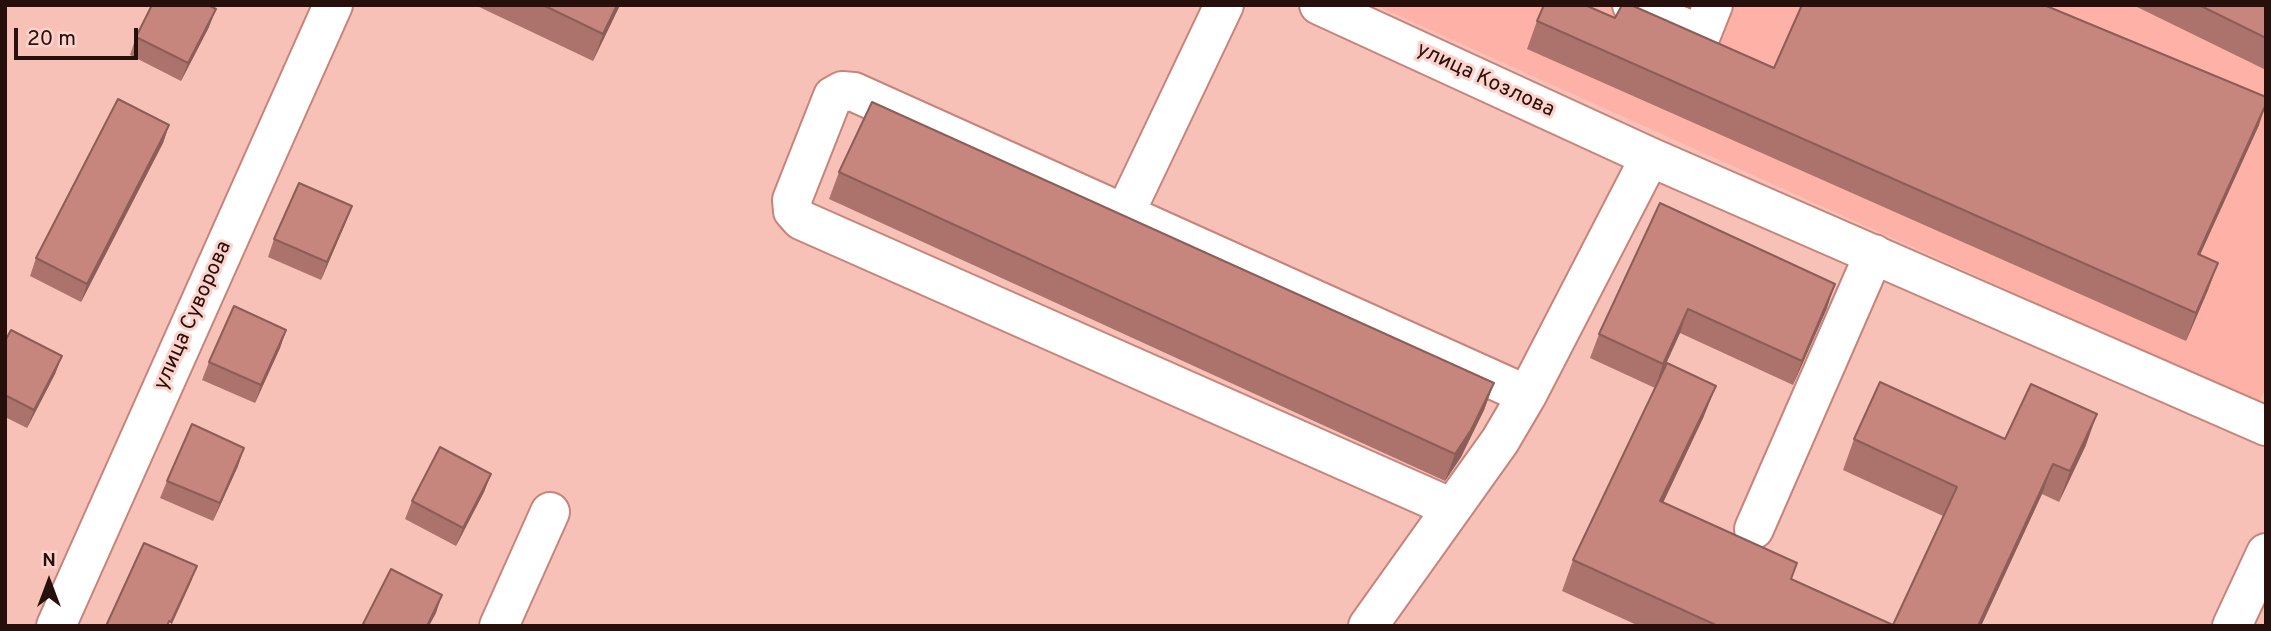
<!DOCTYPE html>
<meta charset="utf-8">
<style>
body{margin:0}
#map{position:relative;width:2271px;height:631px;overflow:hidden;background:#f8c1b8;font-family:Overpass,sans-serif}
canvas{display:block}
.frame{position:absolute;inset:0;border:7px solid #270f0c;pointer-events:none}
.north{position:absolute;left:14px;top:547px;width:70px;height:70px;-webkit-text-stroke:5px #fcd2cb;paint-order:stroke;rotate:0deg;font-size:19px;font-weight:700;line-height:28px;text-align:center;color:#270f0c}
.north::after{content:'';display:block;margin:auto;width:24px;height:32px;background:#270f0c;clip-path:polygon(50% 0,100% 100%,50% 72%,0 100%)}
.scale{position:absolute;left:14px;top:28px;width:124px;height:32px;box-sizing:border-box;border:4px solid #270f0c;border-top:0;padding-left:9px;font-size:21px;line-height:24px;white-space:nowrap;color:#270f0c;-webkit-text-stroke:5px #fcd2cb;paint-order:stroke}
</style>
<div id="map">
<canvas width="2271" height="631"></canvas>
<div class="frame"></div>
<div class="north">N</div>
<div class="scale">20 m</div>
</div>
<script>
const c = document.querySelector('canvas').getContext('2d');
c.lineJoin = 'round';
function fillPath(path, color) {
  c.fillStyle = color;
  c.fill(path, 'evenodd');
}
function stroke(path, color, width, dash) {
  c.strokeStyle = color;
  c.lineWidth = width;
  c.lineCap = dash ? 'butt' : 'round';
  c.setLineDash(dash || []);
  c.stroke(path);
}
function drawText(font, color, halo, rows, align = 'center') {
  c.font = font + ' Overpass,sans-serif';
  c.lineWidth = 6;
  c.setLineDash([]);
  c.textBaseline = 'middle';
  c.strokeStyle = halo;
  c.fillStyle = color;
  for (const [text, x, y, turn = 0] of rows) {
    c.save();
    c.translate(x, y);
    c.rotate((+turn || 0) * Math.PI / 180);
    c.textAlign = isNaN(turn) ? turn : align;
    if (halo) c.strokeText(text, 0, 0);
    c.fillText(text, 0, 0);
    c.restore();
  }
}
fillPath(new Path2D(`
 M 1375,5 L 2266,5 L 2266,387 L 2259,403 Z`), '#feb1a6');
const minor = new Path2D(`
 M 1319,5 L 1650,157 L 2266,426
 M 1632,5 L 1701,35 L 1713,5
 M 1125,213 L 1224,5
 M 1452,508 L 801,220 L 793,211 L 792,200 L 833,96 L 842,91 L 854,92 L 1527,395
 M 1754,529 L 1874,254
 M 56,626 L 333,5
 M 499,626 L 550,512
 M 1368,626 L 1500,441 L 1527,395 L 1650,157
 M 2232,626 L 2266,553`);
stroke(minor, '#c6857b', 42);
stroke(minor, '#fff', 38);
fillPath(new Path2D(`
 M 475,5 L 620,5 L 593,61 Z
 M 2133,5 L 2266,5 L 2266,70 Z
 M 1537,21 L 1774,68 L 2259,125 L 2200,255 L 2218,263 L 2208,290 L 2186,341 L 1527,49 Z
 M 209,27 L 181,81 L 130,55 L 136,37 Z
 M 169,125 L 163,143 L 81,302 L 30,276 L 36,258 Z
 M 839,172 L 1494,383 L 1484,410 L 1461,457 L 1445,481 L 829,199 Z
 M 1660,203 L 1827,308 L 1793,385 L 1680,333 L 1655,388 L 1590,358 L 1599,334 Z
 M 352,206 L 345,224 L 321,280 L 268,257 L 274,239 Z
 M 286,330 L 280,348 L 255,403 L 202,380 L 209,362 Z
 M 5,341 L 62,356 L 55,374 L 27,428 L 5,417 Z
 M 1704,416 L 1663,503 L 1792,579 L 1893,625 L 1943,516 L 1843,470 L 1854,439 L 2086,445 L 2059,502 L 2042,494 L 1981,626 L 1639,626 L 1562,591 L 1573,560 Z
 M 238,466 L 213,521 L 160,498 L 167,481 Z
 M 491,474 L 484,492 L 456,546 L 405,519 L 412,501 Z`), '#ab736c');
fillPath(new Path2D(`
 M 617,5 L 620,5 L 593,61 L 603,34 Z
 M 216,9 L 209,27 L 181,81 L 188,63 Z
 M 2266,104 L 2259,125 L 2188,281 L 2198,254 Z
 M 169,125 L 163,143 L 81,302 L 87,284 Z
 M 352,206 L 345,224 L 321,280 L 327,262 Z
 M 2218,263 L 2208,290 L 2186,341 L 2196,313 Z
 M 1835,284 L 1827,308 L 1793,385 L 1802,361 Z
 M 1688,309 L 1680,333 L 1655,388 L 1663,364 Z
 M 286,330 L 280,348 L 255,403 L 261,385 Z
 M 62,356 L 55,374 L 27,428 L 34,410 Z
 M 1494,383 L 1484,410 L 1461,457 L 1445,481 L 1455,454 Z
 M 1716,386 L 1704,416 L 1649,532 L 1660,501 Z
 M 2097,414 L 2086,445 L 2059,502 L 2070,471 Z
 M 244,448 L 238,466 L 213,521 L 220,503 Z
 M 2053,464 L 2042,494 L 1981,626 L 1978,626 Z
 M 491,474 L 484,492 L 456,546 L 463,528 Z
 M 197,566 L 190,584 L 171,626 L 170,626 Z
 M 442,595 L 436,613 L 429,626 L 427,626 Z`), '#8b5e58');
const building = new Path2D(`
 M 152,5 L 208,5 L 216,9 L 188,63 L 136,37 Z
 M 543,5 L 617,5 L 603,34 Z
 M 1544,5 L 1585,5 L 1615,18 L 1622,5 L 1631,5 L 1774,68 L 1802,5 L 2044,5 L 2266,97 L 2266,104 L 2198,254 L 2218,263 L 2196,313 L 1537,21 Z
 M 2199,5 L 2266,5 L 2266,38 Z
 M 118,99 L 169,125 L 87,284 L 36,258 Z
 M 872,102 L 1494,383 L 1471,430 L 1455,454 L 839,172 Z
 M 299,183 L 352,206 L 327,262 L 274,239 Z
 M 1660,203 L 1835,284 L 1802,361 L 1688,309 L 1663,364 L 1599,334 Z
 M 234,306 L 286,330 L 261,385 L 209,362 Z
 M 11,330 L 62,356 L 34,410 L 5,395 L 5,341 Z
 M 1667,363 L 1716,386 L 1660,501 L 1797,563 L 1791,579 L 1893,625 L 1957,487 L 1854,439 L 1880,382 L 2005,439 L 2031,384 L 2097,414 L 2070,471 L 2053,464 L 1978,626 L 1718,626 L 1573,560 Z
 M 192,424 L 244,448 L 220,503 L 167,481 Z
 M 440,447 L 491,474 L 463,528 L 412,501 Z
 M 144,543 L 197,566 L 171,622 L 169,621 L 167,626 L 106,626 Z
 M 391,569 L 442,595 L 427,626 L 367,626 L 363,624 Z`);
fillPath(building, '#c7867d');
stroke(building, '#8b5e58', 2);
drawText('21px', '#270f0c', '#fcd2cb', [
 ["улица Козлова",1485,81,25],
 ["улица Суворова",194,316,-66]
]);
</script>
